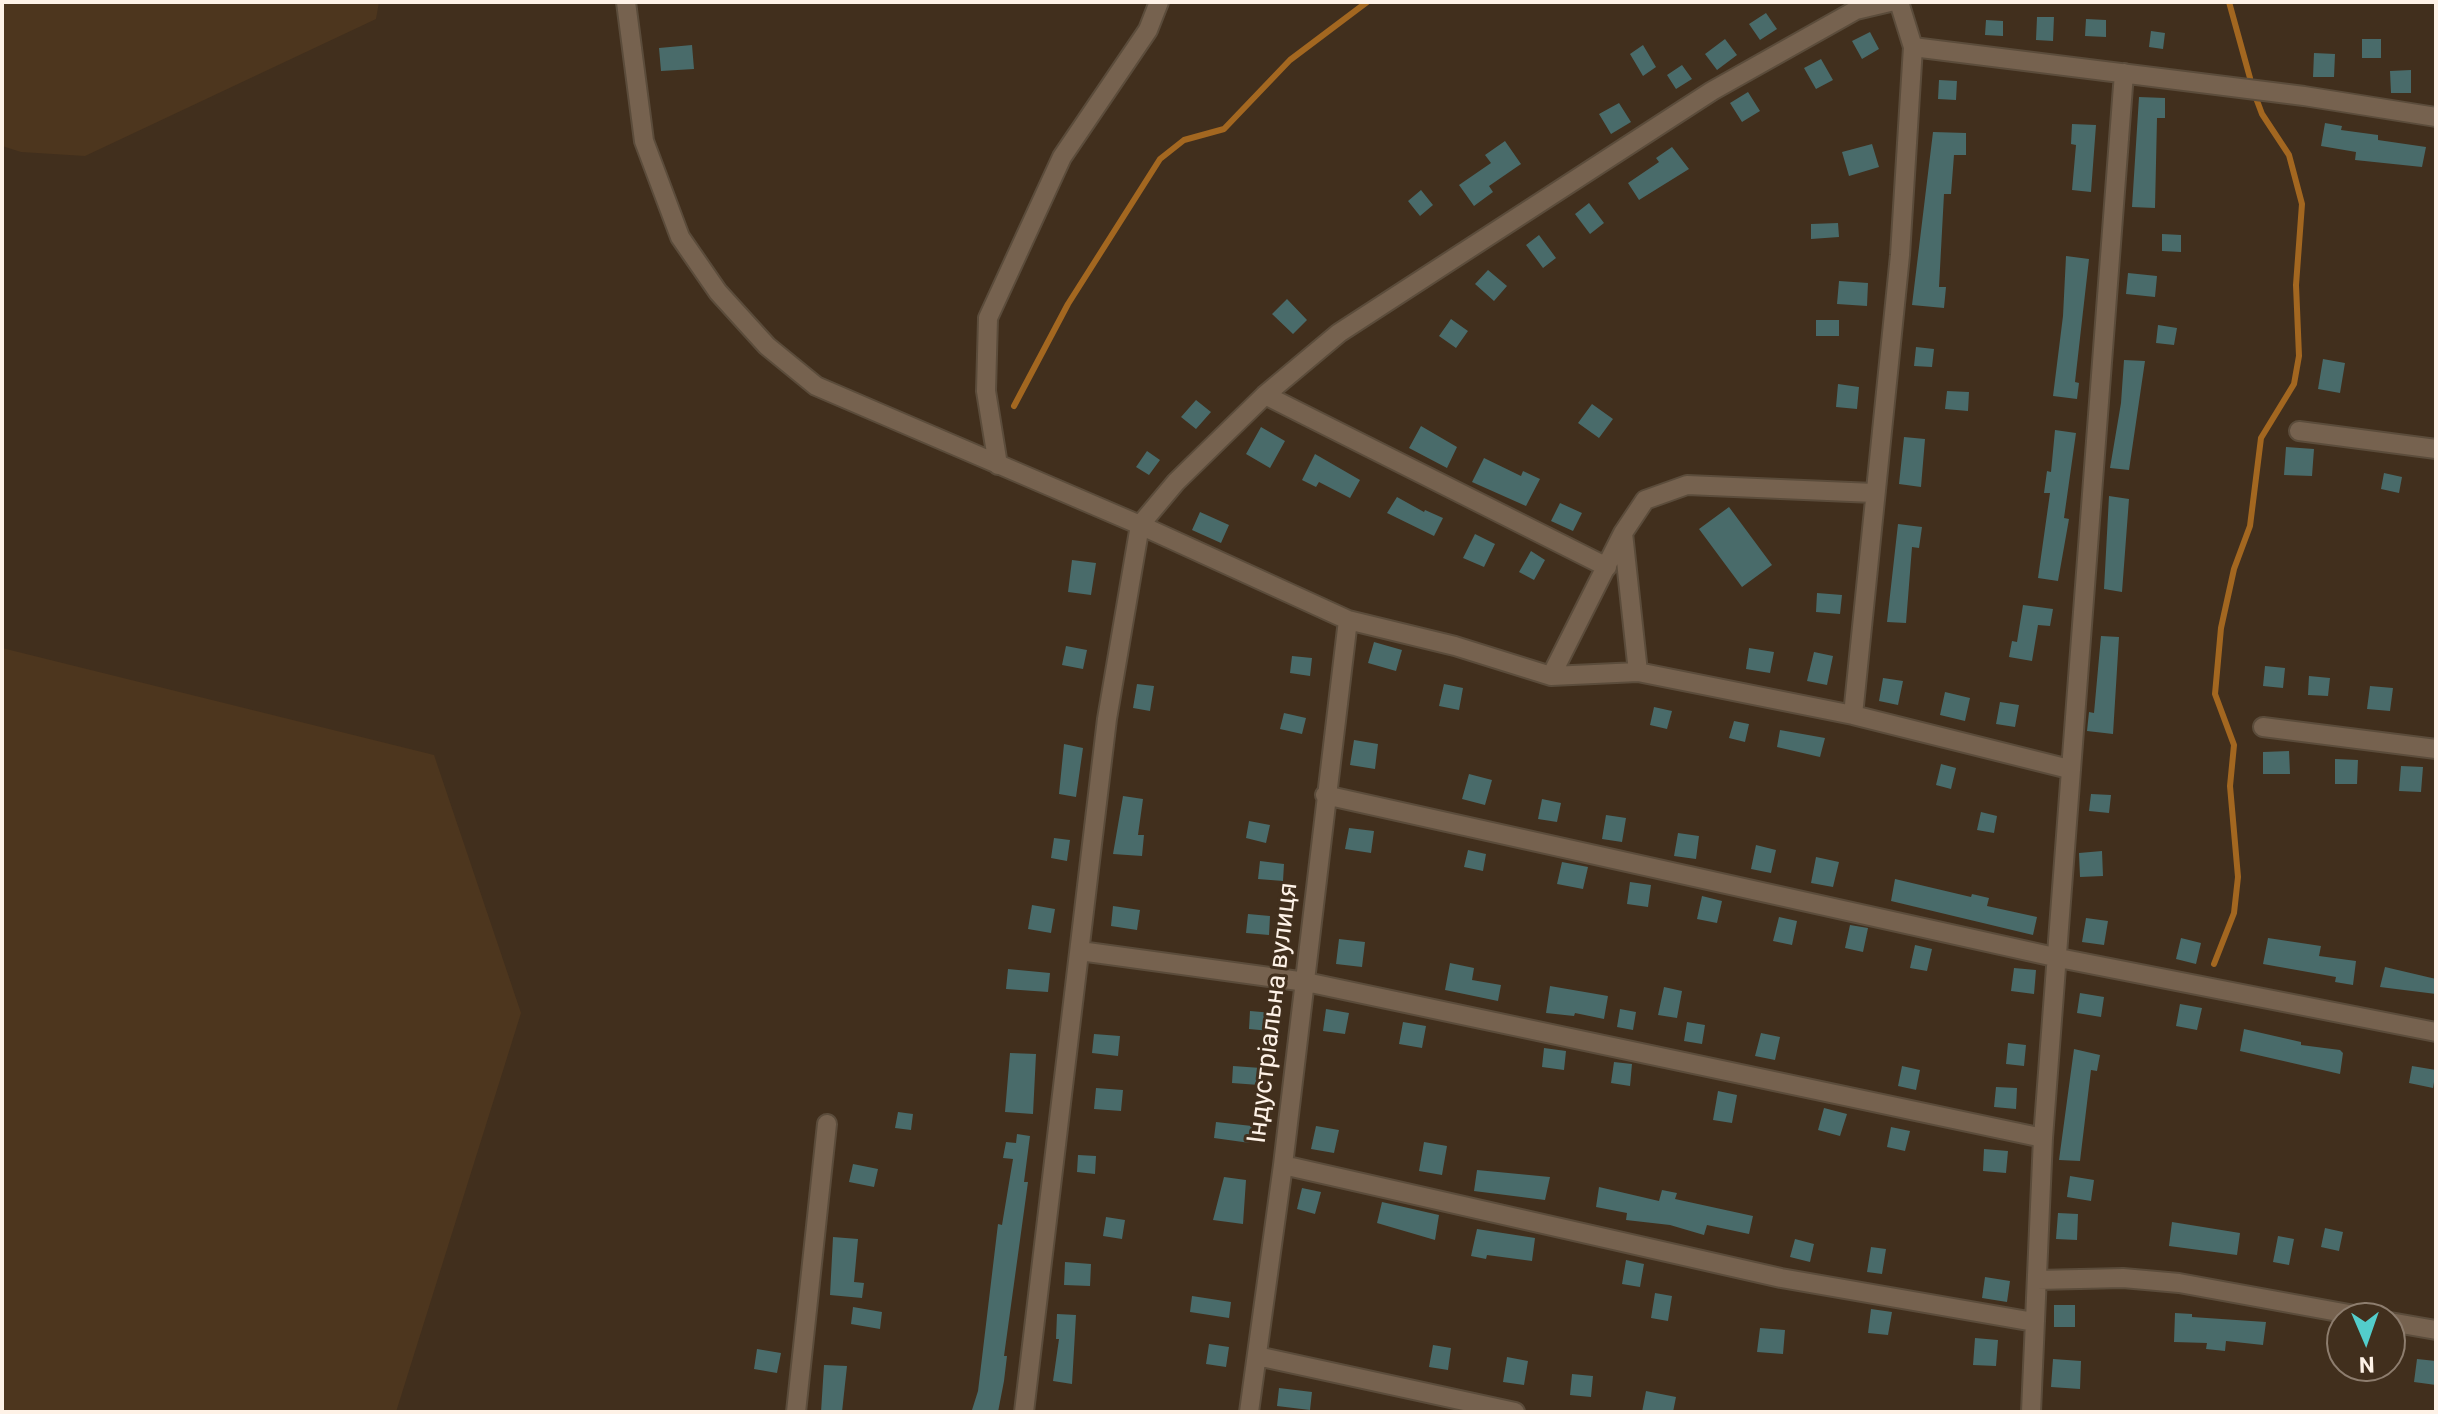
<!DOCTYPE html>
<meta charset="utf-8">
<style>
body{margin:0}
#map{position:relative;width:2438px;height:1414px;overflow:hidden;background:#412f1d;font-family:Roboto,sans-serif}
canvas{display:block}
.frame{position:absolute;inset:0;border:4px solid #fef2e7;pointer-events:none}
.north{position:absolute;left:2326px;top:1302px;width:80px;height:80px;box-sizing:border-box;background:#412f1d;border:2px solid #8d7d6e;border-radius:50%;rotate:178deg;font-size:22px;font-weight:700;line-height:32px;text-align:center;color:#fef2e7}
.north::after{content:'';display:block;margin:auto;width:28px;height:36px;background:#53cdcb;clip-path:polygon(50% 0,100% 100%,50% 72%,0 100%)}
</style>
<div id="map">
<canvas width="2438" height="1414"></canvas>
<div class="frame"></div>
<div class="north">N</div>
</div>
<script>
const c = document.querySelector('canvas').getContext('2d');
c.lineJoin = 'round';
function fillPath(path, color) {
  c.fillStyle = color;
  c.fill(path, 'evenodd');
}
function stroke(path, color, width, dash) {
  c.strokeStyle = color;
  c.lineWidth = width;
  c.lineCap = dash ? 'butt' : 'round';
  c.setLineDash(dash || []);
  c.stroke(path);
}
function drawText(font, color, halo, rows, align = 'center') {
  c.font = font + ' Roboto,sans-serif';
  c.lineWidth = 6;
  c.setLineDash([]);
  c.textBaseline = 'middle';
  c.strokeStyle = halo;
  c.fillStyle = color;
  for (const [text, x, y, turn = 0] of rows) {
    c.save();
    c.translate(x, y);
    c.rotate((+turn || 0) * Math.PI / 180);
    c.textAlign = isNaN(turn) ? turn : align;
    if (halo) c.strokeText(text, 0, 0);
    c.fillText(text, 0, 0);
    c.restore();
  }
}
fillPath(new Path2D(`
 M 2,2 L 379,2 L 376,19 L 85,156 L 21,152 L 2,146 Z
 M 2,648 L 434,755 L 521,1013 L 396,1412 L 2,1412 Z`), '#4d361e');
stroke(new Path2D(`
 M 2229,2 L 2250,78
 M 1014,406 L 1068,304 L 1160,159 L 1184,140 L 1224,129 L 1290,60 L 1367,2
 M 2214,964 L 2234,913 L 2238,877 L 2230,786 L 2234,745 L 2215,694 L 2221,628 L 2234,569 L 2250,526 L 2261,438 L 2294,384 L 2299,356 L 2296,285 L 2302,204 L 2289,155 L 2262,114 L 2256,98`), '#a36720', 6);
fillPath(new Path2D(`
 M 1766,13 L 1777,29 L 1760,40 L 1749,24 Z
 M 2037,17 L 2054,17 L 2053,41 L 2036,40 Z
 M 2086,19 L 2106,20 L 2106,37 L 2085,36 Z
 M 1986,20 L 2003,21 L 2003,36 L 1985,35 Z
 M 2151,31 L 2165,33 L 2163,49 L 2149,47 Z
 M 1870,32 L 1879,49 L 1862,59 L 1852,41 Z
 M 1725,39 L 1737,55 L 1717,70 L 1705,54 Z
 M 2362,39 L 2381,39 L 2381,58 L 2362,58 Z
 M 692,45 L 694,69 L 661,71 L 659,48 Z
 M 1643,45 L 1656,67 L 1643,76 L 1630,54 Z
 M 2314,53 L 2335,54 L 2334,77 L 2313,77 Z
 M 1821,59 L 1833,80 L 1816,89 L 1804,68 Z
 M 1682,65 L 1692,79 L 1676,89 L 1667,75 Z
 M 2411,70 L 2411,93 L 2391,93 L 2390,71 Z
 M 1939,80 L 1957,81 L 1956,100 L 1938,99 Z
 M 1748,92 L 1760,111 L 1742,122 L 1730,103 Z
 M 2139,97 L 2165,98 L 2165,118 L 2157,118 L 2155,208 L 2132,207 Z
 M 1619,103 L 1631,122 L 1611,134 L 1599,114 Z
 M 2325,123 L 2342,126 L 2341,130 L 2378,135 L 2378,140 L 2426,147 L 2422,167 L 2355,160 L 2356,152 L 2321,146 Z
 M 2072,124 L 2096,125 L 2091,192 L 2072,190 L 2076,145 L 2071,144 Z
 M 1933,132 L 1966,133 L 1966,155 L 1954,155 L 1951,194 L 1944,194 L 1939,287 L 1946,287 L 1944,308 L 1912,305 Z
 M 1505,141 L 1521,164 L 1489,186 L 1493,192 L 1474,206 L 1459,185 L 1491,163 L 1485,155 Z
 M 1872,144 L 1879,167 L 1849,176 L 1842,152 Z
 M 1672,147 L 1689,169 L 1639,200 L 1628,183 L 1659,162 L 1656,158 Z
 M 1421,190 L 1433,205 L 1420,216 L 1408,201 Z
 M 1589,203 L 1604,223 L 1590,234 L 1575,214 Z
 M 1838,223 L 1839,237 L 1811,239 L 1811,224 Z
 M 2162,234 L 2181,235 L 2181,252 L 2162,251 Z
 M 1539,235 L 1556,258 L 1543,268 L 1526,245 Z
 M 2066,256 L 2089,259 L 2075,382 L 2079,383 L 2077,399 L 2053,396 L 2063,316 Z
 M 1488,270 L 1507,286 L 1494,301 L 1475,284 Z
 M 2128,273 L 2157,276 L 2155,297 L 2126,294 Z
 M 1839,281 L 1868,283 L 1867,306 L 1837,304 Z
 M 1287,299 L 1307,320 L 1293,334 L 1272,314 Z
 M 1451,319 L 1468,331 L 1456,348 L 1439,336 Z
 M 1816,320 L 1839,320 L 1839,336 L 1816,336 Z
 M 2158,325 L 2177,328 L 2174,345 L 2156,343 Z
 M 1916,347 L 1934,349 L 1932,367 L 1914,366 Z
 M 2323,359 L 2345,363 L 2340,393 L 2318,389 Z
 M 2124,360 L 2145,361 L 2129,470 L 2110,468 L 2121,403 Z
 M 1838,384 L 1859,387 L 1857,409 L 1836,407 Z
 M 1947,391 L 1969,392 L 1968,411 L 1945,409 Z
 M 1196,400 L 1211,412 L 1196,429 L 1181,417 Z
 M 1592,404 L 1613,419 L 1599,438 L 1578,423 Z
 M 1421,426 L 1457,447 L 1447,468 L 1409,448 Z
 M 1261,427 L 1285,441 L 1270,468 L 1246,454 Z
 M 2055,430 L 2076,433 L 2064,518 L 2069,519 L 2058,581 L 2038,578 L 2050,493 L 2044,493 L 2047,471 L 2051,472 Z
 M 1904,437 L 1925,439 L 1921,487 L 1899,484 Z
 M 2286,447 L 2314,449 L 2312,476 L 2284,475 Z
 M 1147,451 L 1160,460 L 1149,475 L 1136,467 Z
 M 1315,454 L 1360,480 L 1350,498 L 1319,482 L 1316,487 L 1302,480 Z
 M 1484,458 L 1521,476 L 1523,471 L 1540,479 L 1526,506 L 1472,482 Z
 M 2384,473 L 2402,477 L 2399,493 L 2381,489 Z
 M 2109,496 L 2129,499 L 2122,592 L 2104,589 Z
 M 1397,497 L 1424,512 L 1425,510 L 1443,518 L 1434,536 L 1387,513 Z
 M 1560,503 L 1582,513 L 1573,531 L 1551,521 Z
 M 1729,507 L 1772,565 L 1742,587 L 1699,529 Z
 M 1200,512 L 1229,525 L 1221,543 L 1192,530 Z
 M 1898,524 L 1922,527 L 1919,548 L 1912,547 L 1906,623 L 1887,622 Z
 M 1475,534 L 1495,544 L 1484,567 L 1463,558 Z
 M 1531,551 L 1545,560 L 1534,580 L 1519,572 Z
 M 1072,560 L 1096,563 L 1091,595 L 1068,592 Z
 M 1817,593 L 1842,595 L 1840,614 L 1816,612 Z
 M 2023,605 L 2053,609 L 2050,626 L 2038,625 L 2032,661 L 2009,657 L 2012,641 L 2017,642 Z
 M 2101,636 L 2119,637 L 2113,734 L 2087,731 L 2089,712 L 2094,713 Z
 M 1374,642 L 1402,650 L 1396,671 L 1368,663 Z
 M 1066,646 L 1087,650 L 1083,669 L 1062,665 Z
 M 1749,648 L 1774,652 L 1770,673 L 1746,669 Z
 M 1814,652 L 1833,656 L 1827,685 L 1807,681 Z
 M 1292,656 L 1312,658 L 1310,676 L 1290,673 Z
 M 2265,666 L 2285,668 L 2283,688 L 2263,686 Z
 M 2309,676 L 2330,678 L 2328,696 L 2308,695 Z
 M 1883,678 L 1903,681 L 1898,705 L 1879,701 Z
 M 1137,684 L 1154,686 L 1150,711 L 1133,708 Z
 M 1444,684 L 1463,688 L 1459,710 L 1439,706 Z
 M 2370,686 L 2393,688 L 2390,711 L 2367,709 Z
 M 1945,692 L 1970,698 L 1965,721 L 1940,715 Z
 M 2000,702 L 2019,705 L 2015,727 L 1996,724 Z
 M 1654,707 L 1672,711 L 1667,729 L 1650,725 Z
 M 1284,713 L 1306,718 L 1302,734 L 1280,729 Z
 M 1734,721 L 1749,724 L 1745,742 L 1729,738 Z
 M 1780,730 L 1825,738 L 1820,757 L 1777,747 Z
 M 1354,740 L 1378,744 L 1375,769 L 1350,765 Z
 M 1064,744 L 1083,748 L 1076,797 L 1059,794 Z
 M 2289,751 L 2290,774 L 2263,774 L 2263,752 Z
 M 2335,759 L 2358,760 L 2357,784 L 2335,784 Z
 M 1941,764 L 1956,768 L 1951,789 L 1936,785 Z
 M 2401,766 L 2423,767 L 2421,792 L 2399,791 Z
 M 1469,774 L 1492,780 L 1485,805 L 1462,799 Z
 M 2091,794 L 2111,795 L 2109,813 L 2089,811 Z
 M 1123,796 L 1143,799 L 1138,835 L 1144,835 L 1142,856 L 1113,854 Z
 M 1542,799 L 1561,803 L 1557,822 L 1538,819 Z
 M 1981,812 L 1997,816 L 1994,833 L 1977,830 Z
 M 1606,815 L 1626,818 L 1622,842 L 1602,839 Z
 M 1249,821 L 1270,825 L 1266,843 L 1246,838 Z
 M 1349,828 L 1374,831 L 1371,853 L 1345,849 Z
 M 1678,833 L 1699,836 L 1696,859 L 1674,856 Z
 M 1054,838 L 1070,840 L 1067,861 L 1051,858 Z
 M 1756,845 L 1776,850 L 1771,873 L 1751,869 Z
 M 1468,850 L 1486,854 L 1483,871 L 1464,867 Z
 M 2102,851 L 2103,876 L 2080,877 L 2079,853 Z
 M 1816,857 L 1839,862 L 1833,887 L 1811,883 Z
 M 1260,861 L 1284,864 L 1283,881 L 1258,879 Z
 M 1562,862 L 1588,867 L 1583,889 L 1557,884 Z
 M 1895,879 L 1971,897 L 1972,894 L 1989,898 L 1987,906 L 2037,917 L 2033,935 L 1891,901 Z
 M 1630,882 L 1651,885 L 1648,907 L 1627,904 Z
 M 1702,896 L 1722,901 L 1717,923 L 1697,919 Z
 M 1032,905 L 1055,909 L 1051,933 L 1028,929 Z
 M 1113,906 L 1140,910 L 1137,930 L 1111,926 Z
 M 1248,914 L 1270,916 L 1269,935 L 1246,933 Z
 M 1779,917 L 1797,921 L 1792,945 L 1773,941 Z
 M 2086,918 L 2108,921 L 2104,945 L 2082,942 Z
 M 1850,925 L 1868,928 L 1863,952 L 1845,948 Z
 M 2181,938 L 2201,943 L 2196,964 L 2176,959 Z
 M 2268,938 L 2321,946 L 2319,956 L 2356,961 L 2353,985 L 2335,982 L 2336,977 L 2263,964 Z
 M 1339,939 L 1365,942 L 1362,967 L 1336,964 Z
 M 1915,945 L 1932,949 L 1927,971 L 1910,968 Z
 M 1450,963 L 1474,968 L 1472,980 L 1501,985 L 1498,1001 L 1445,990 Z
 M 2385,967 L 2436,979 L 2436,994 L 2380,987 Z
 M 2014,968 L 2036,970 L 2034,994 L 2011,991 Z
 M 1008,969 L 1050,973 L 1048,992 L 1006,989 Z
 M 1550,986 L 1608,996 L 1604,1019 L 1575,1013 L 1574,1016 L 1546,1013 Z
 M 1664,987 L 1682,991 L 1677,1018 L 1658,1015 Z
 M 2080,993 L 2104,997 L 2101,1017 L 2077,1013 Z
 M 2180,1004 L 2202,1008 L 2197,1030 L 2176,1026 Z
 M 1326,1009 L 1349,1013 L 1345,1034 L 1323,1031 Z
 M 1620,1009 L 1636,1012 L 1633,1030 L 1617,1027 Z
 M 1250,1011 L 1273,1013 L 1271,1031 L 1249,1029 Z
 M 1403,1022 L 1426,1026 L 1422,1048 L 1399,1044 Z
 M 1687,1022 L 1705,1025 L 1702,1044 L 1684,1041 Z
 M 2244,1029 L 2301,1042 L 2301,1045 L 2340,1050 L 2343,1053 L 2340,1074 L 2240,1051 Z
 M 1761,1033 L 1780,1037 L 1775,1060 L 1755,1056 Z
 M 1094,1034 L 1120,1036 L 1118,1056 L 1092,1053 Z
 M 2008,1043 L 2026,1045 L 2024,1066 L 2006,1064 Z
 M 1544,1048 L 1566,1051 L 1564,1070 L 1542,1067 Z
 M 2074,1049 L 2100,1055 L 2097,1071 L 2091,1070 L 2080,1161 L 2059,1160 Z
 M 1010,1053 L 1036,1054 L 1033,1114 L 1005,1112 Z
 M 1614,1062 L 1632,1064 L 1630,1086 L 1611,1083 Z
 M 1233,1066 L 1261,1068 L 1259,1085 L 1232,1083 Z
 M 1902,1066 L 1920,1070 L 1916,1090 L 1898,1086 Z
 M 2412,1066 L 2436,1070 L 2433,1088 L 2409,1083 Z
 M 1996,1087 L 2017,1088 L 2016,1109 L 1994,1107 Z
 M 1096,1088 L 1123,1090 L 1121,1111 L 1094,1109 Z
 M 1718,1091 L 1737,1095 L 1732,1123 L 1713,1120 Z
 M 1824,1108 L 1847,1114 L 1840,1136 L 1818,1130 Z
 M 898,1112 L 913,1114 L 911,1130 L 895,1128 Z
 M 1216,1122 L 1252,1126 L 1250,1143 L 1214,1138 Z
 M 1316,1126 L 1339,1130 L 1334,1153 L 1311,1149 Z
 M 1891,1127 L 1910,1131 L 1905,1151 L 1887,1147 Z
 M 1017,1134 L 1030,1136 L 1024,1182 L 1028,1182 L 1004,1356 L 1007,1356 L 1004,1381 L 998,1412 L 985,1412 L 972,1410 L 978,1391 L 998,1224 L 1002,1225 L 1013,1159 L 1003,1158 L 1006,1142 L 1016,1143 Z
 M 1424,1142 L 1447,1146 L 1442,1175 L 1419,1171 Z
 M 1984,1149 L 2008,1151 L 2006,1173 L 1983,1171 Z
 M 1078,1155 L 1096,1156 L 1095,1174 L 1077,1172 Z
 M 853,1164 L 878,1169 L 874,1187 L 849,1182 Z
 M 1477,1170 L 1550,1177 L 1545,1200 L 1474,1191 Z
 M 2070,1176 L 2094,1180 L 2091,1201 L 2067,1197 Z
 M 1224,1177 L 1246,1180 L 1243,1224 L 1213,1220 Z
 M 1599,1187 L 1659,1201 L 1662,1190 L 1677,1193 L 1675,1199 L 1753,1216 L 1749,1234 L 1707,1225 L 1704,1235 L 1670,1225 L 1626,1220 L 1627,1213 L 1596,1207 Z
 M 1302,1188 L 1321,1192 L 1315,1214 L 1297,1209 Z
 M 1382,1202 L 1439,1215 L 1435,1240 L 1377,1223 Z
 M 2058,1213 L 2078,1214 L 2077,1240 L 2056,1239 Z
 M 1106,1217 L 1125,1220 L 1122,1239 L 1103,1236 Z
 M 2172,1222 L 2240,1233 L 2237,1255 L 2169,1246 Z
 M 2325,1228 L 2343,1232 L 2339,1251 L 2321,1247 Z
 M 1477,1229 L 1535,1238 L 1532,1261 L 1487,1255 L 1486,1259 L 1471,1256 Z
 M 2278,1236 L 2294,1239 L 2289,1265 L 2273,1262 Z
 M 833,1237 L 858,1239 L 854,1282 L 864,1283 L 862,1298 L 830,1295 Z
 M 1795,1239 L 1814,1244 L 1810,1262 L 1790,1257 Z
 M 1871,1247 L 1886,1249 L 1882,1274 L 1867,1272 Z
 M 1626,1260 L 1644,1264 L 1640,1287 L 1622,1284 Z
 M 1065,1262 L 1091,1264 L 1090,1286 L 1064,1285 Z
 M 1985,1277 L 2010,1281 L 2007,1302 L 1982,1298 Z
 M 1655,1293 L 1672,1296 L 1668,1321 L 1651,1318 Z
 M 1192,1296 L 1231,1302 L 1229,1318 L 1190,1312 Z
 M 2054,1305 L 2075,1305 L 2075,1327 L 2054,1327 Z
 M 853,1307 L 882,1312 L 880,1329 L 851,1324 Z
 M 1871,1309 L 1892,1312 L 1888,1335 L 1868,1333 Z
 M 2175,1313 L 2192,1314 L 2192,1317 L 2266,1322 L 2263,1345 L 2226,1341 L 2225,1351 L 2206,1349 L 2207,1343 L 2174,1342 Z
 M 1057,1314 L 1076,1315 L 1072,1384 L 1053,1381 L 1059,1339 L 1056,1339 Z
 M 1760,1328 L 1785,1330 L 1783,1354 L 1757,1352 Z
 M 1975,1338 L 1998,1340 L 1996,1366 L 1973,1365 Z
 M 1209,1344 L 1229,1347 L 1226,1367 L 1206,1364 Z
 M 1433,1345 L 1451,1348 L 1448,1370 L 1429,1367 Z
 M 757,1349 L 781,1353 L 777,1373 L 754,1369 Z
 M 1507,1357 L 1528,1361 L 1524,1385 L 1503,1382 Z
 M 2053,1359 L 2081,1361 L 2080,1389 L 2051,1387 Z
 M 2417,1359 L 2436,1361 L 2436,1385 L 2414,1382 Z
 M 824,1365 L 847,1366 L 842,1412 L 821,1412 Z
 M 1572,1374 L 1593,1376 L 1591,1397 L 1570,1395 Z
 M 1279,1388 L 1312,1392 L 1310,1410 L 1277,1406 Z
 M 1646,1391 L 1676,1397 L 1673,1412 L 1642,1412 Z`), '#496b6a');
const street = new Path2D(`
 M 626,2 L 644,141 L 680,237 L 718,292 L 767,346 L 816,386 L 1140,525 L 1348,620 L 1455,646 L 1551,676 L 1638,672 L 1853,715 L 2069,769
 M 1913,47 L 2304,96 L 2436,117
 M 1265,395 L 1607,567
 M 2299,431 L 2436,449
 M 998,465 L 986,391 L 988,318 L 1062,157 L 1148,30 L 1159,2
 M 1623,533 L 1638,672
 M 1551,676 L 1623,533 L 1645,500 L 1687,485 L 1874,493
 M 1853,715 L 1900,255 L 1913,47 L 1899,2
 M 2263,727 L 2436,749
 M 1325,795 L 2059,958 L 2436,1032
 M 1080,951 L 1306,982 L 2043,1138
 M 1283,1165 L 1781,1278 L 2034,1322
 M 2037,1280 L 2123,1278 L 2179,1283 L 2371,1318
 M 2390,1322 L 2436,1330
 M 1257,1356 L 1515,1412
 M 796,1412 L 827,1124
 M 1024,1412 L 1107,719 L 1140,525 L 1176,482 L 1265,395 L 1339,333 L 1712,91 L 1856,10 L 1890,2
 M 1249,1412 L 1283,1165 L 1348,620
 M 2031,1412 L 2043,1138 L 2124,73`);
stroke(street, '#5b4c3b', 22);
stroke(street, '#76624f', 18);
drawText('26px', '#fef2e7', '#412f1d', [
 ["Індустріальна вулиця",1274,1013,-83]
]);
</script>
